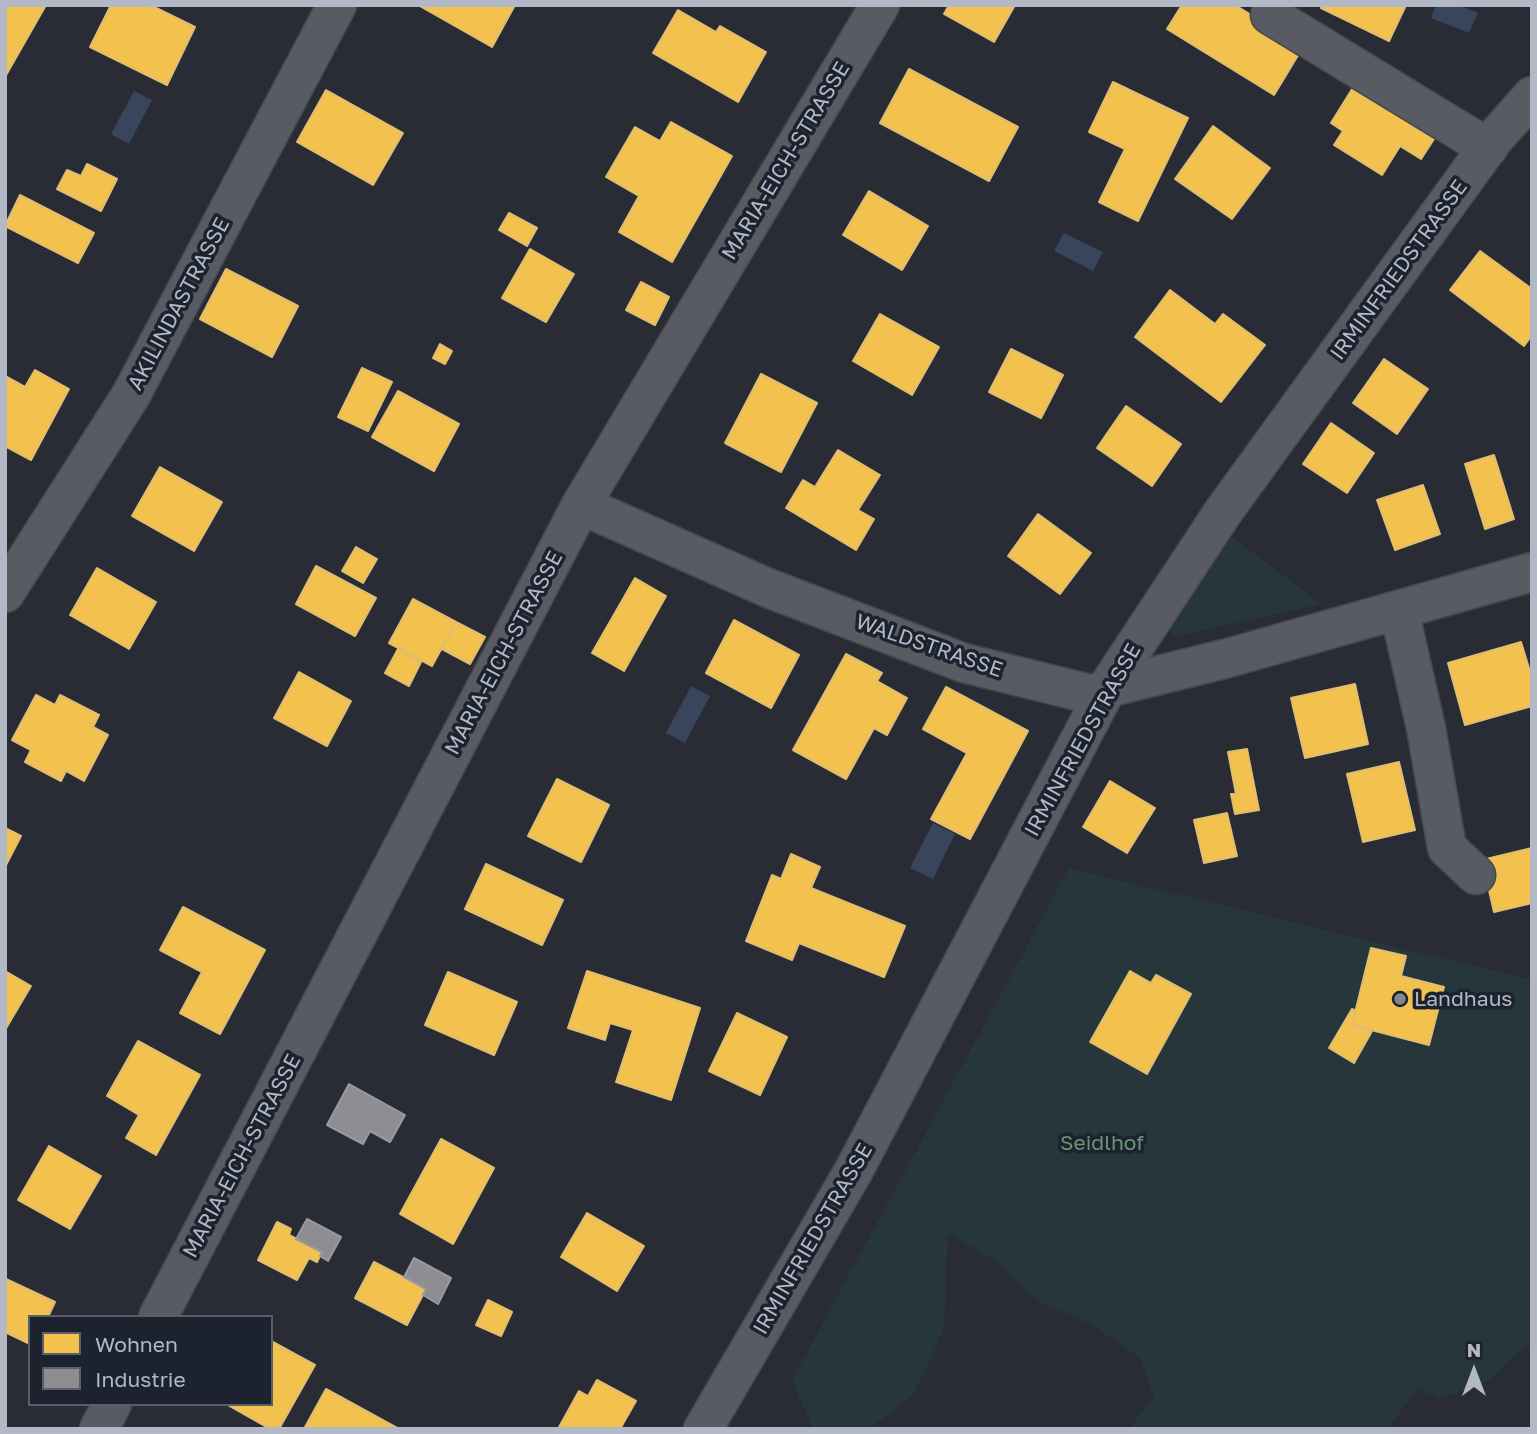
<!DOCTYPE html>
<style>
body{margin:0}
#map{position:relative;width:1537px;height:1434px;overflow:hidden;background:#292c34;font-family:"Golos Text",sans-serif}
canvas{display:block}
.frame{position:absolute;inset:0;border:7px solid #b2b8c5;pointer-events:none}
.legend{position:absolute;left:28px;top:1315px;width:245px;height:91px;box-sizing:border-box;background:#1c222e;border:2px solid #585e6a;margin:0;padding:9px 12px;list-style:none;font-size:21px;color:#b2b8c5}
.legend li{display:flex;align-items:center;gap:14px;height:35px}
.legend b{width:35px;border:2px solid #585e6a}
.north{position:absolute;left:1439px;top:1336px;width:70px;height:70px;-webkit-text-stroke:5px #1c222e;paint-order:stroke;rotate:0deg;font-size:19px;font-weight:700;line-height:28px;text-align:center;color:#b2b8c5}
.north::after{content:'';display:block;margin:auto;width:24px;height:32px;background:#b2b8c5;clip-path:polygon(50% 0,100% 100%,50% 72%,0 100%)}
</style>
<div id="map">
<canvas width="1537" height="1434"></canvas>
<div class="frame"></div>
<ul class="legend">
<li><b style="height:19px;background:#f2c14e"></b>Wohnen</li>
<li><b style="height:19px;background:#8d8d92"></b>Industrie</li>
</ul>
<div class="north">N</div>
</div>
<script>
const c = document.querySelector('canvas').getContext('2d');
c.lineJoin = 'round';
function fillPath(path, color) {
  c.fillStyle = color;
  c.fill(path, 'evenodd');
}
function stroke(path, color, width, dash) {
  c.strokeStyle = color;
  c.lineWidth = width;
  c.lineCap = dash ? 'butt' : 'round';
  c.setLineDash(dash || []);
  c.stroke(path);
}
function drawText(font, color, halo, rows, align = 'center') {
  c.font = font + ' "Golos Text",sans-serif';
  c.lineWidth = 7;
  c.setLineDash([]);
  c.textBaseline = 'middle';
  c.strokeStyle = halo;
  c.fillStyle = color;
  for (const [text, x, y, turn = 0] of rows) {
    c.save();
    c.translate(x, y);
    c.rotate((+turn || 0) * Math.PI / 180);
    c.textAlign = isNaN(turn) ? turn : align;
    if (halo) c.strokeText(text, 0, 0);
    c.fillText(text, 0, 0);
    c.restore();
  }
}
fillPath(new Path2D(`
 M 1232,537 L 1322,604 L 1173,637 L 1169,626 Z
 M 1069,868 L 1532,980 L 1532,1344 L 1516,1353 L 1490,1381 L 1439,1399 L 1419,1388 L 1387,1429 L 1129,1429 L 1154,1396 L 1139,1357 L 1094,1326 L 1038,1301 L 997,1262 L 948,1233 L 944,1329 L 913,1395 L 869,1429 L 813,1429 L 792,1380 Z`), '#27363a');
fillPath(new Path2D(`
 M 1436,5 L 1458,5 L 1478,13 L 1469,33 L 1431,18 Z
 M 134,91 L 152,100 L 129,144 L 111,134 Z
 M 1064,233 L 1103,252 L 1093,271 L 1054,251 Z
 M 691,686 L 710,696 L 685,743 L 666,733 Z
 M 933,823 L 955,834 L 933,879 L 910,868 Z`), '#38455c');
const homes = new Path2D(`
 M 5,5 L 46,5 L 5,77 Z
 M 111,5 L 150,5 L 195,27 L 167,85 L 90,47 Z
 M 418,5 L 515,5 L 492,47 Z
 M 949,5 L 1015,5 L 994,42 L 944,14 Z
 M 1182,5 L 1235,5 L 1303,47 L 1274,95 L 1167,29 Z
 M 1322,5 L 1406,5 L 1389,41 L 1321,8 Z
 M 678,10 L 716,32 L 720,26 L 766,52 L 738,102 L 653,53 Z
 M 909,69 L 1018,127 L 989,181 L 880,123 Z
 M 1359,78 L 1418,115 L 1411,125 L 1434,139 L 1421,159 L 1400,146 L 1382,175 L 1334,145 L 1343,131 L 1331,123 Z
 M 1113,82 L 1188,118 L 1138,221 L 1099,202 L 1125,149 L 1089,132 Z
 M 326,90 L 403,133 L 373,185 L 297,142 Z
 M 671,122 L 732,156 L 672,262 L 619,232 L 639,196 L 606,177 L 635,127 L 660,141 Z
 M 1213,126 L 1270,168 L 1232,219 L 1175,179 Z
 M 87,164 L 117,179 L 101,211 L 57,189 L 67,170 L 81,176 Z
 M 869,191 L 928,226 L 902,270 L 843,235 Z
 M 20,195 L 94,233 L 78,263 L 5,226 Z
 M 509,213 L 537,228 L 527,246 L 499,230 Z
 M 530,249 L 574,274 L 546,322 L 502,298 Z
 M 1480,251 L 1532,289 L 1532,335 L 1524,346 L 1450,290 Z
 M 226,269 L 298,306 L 272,357 L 200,319 Z
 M 641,282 L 669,297 L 655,325 L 626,310 Z
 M 1170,290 L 1215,324 L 1223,314 L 1265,345 L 1221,402 L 1135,337 Z
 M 880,314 L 939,347 L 912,395 L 853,361 Z
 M 440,344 L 452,351 L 445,364 L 433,358 Z
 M 1011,349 L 1063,375 L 1041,418 L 989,392 Z
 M 1384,359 L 1428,389 L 1397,434 L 1353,403 Z
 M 362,368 L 392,382 L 368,431 L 338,417 Z
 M 35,370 L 69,389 L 31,460 L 5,446 L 5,376 L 25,387 Z
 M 761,374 L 817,403 L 781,472 L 725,443 Z
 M 398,391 L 459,424 L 434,471 L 372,437 Z
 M 1126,406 L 1181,444 L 1152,486 L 1097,448 Z
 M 1331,423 L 1374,453 L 1347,493 L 1303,464 Z
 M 838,450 L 880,475 L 858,510 L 874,519 L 856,550 L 786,508 L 803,480 L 815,487 Z
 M 1494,455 L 1514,519 L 1485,529 L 1465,464 Z
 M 160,467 L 222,502 L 194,551 L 132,516 Z
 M 1423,485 L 1440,534 L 1395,550 L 1377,500 Z
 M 1038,514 L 1091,553 L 1060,594 L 1008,556 Z
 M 356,547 L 377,559 L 363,583 L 342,571 Z
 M 316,566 L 376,598 L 355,636 L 296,604 Z
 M 97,568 L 156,602 L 129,649 L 70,615 Z
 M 635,578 L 666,596 L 624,671 L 592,653 Z
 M 413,599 L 456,622 L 432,666 L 389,643 Z
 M 734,620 L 799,655 L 771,708 L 706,673 Z
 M 456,622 L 485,637 L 470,664 L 442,649 Z
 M 1521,642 L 1532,678 L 1532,706 L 1465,725 L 1448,663 Z
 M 398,649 L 421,662 L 409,686 L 385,673 Z
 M 846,654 L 882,673 L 877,681 L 907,698 L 887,735 L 874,728 L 846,779 L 793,750 Z
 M 299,672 L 351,701 L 327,746 L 274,718 Z
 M 1355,684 L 1368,744 L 1305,758 L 1291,698 Z
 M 946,687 L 1028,731 L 970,839 L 931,819 L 967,753 L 923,729 Z
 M 36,695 L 55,705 L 60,695 L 99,715 L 93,727 L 108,735 L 84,781 L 66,771 L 61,781 L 25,762 L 31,750 L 12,740 Z
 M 1247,749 L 1259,810 L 1235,814 L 1231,794 L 1236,794 L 1228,752 Z
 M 1399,762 L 1415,830 L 1363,842 L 1347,774 Z
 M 557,779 L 609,805 L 581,862 L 528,836 Z
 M 1110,781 L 1155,808 L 1127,853 L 1083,827 Z
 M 1227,813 L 1237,856 L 1204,863 L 1194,820 Z
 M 5,828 L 21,836 L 5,867 Z
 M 1532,848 L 1532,903 L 1494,912 L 1482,860 Z
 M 791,854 L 820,867 L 811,888 L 905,926 L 884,977 L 799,943 L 792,960 L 746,941 L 772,875 L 781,879 Z
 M 486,864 L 563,900 L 542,945 L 465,909 Z
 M 183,907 L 265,950 L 220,1034 L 180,1013 L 202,972 L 160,950 Z
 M 1371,948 L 1406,956 L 1401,976 L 1444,987 L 1429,1045 L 1352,1025 Z
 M 5,971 L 31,986 L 5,1030 Z
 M 587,971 L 700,1008 L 671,1100 L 616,1082 L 633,1030 L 610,1023 L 605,1040 L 568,1028 Z
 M 1130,971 L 1151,983 L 1156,975 L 1191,994 L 1147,1074 L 1090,1042 Z
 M 448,972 L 517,1002 L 494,1055 L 425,1025 Z
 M 1352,1009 L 1356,1011 L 1352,1025 L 1372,1031 L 1354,1063 L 1329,1048 Z
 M 737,1013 L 787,1037 L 760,1095 L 709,1071 Z
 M 138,1041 L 200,1075 L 156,1155 L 126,1138 L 139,1115 L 107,1096 Z
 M 441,1139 L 494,1168 L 453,1244 L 400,1214 Z
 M 49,1146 L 101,1176 L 70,1229 L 18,1200 Z
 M 587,1213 L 644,1246 L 617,1291 L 561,1257 Z
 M 277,1222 L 291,1229 L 289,1235 L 322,1252 L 317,1262 L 309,1258 L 297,1280 L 258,1260 Z
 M 374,1262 L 426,1289 L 407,1325 L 355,1298 Z
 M 6,1279 L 55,1302 L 48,1317 L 30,1317 L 30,1344 L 5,1332 Z
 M 488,1300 L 512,1312 L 501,1336 L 476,1325 Z
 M 271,1341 L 315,1365 L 279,1429 L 270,1429 L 226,1404 L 271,1404 Z
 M 597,1380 L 636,1401 L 620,1429 L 558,1429 L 579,1391 L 588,1396 Z
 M 326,1389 L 399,1429 L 304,1429 Z`);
fillPath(homes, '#f2c14e');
stroke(homes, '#dfbe72', 2);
const industry = new Path2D(`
 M 349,1084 L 405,1115 L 390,1142 L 370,1131 L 363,1144 L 327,1125 Z
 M 307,1219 L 341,1237 L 328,1261 L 320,1256 L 322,1252 L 296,1239 Z
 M 414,1258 L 451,1278 L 438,1304 L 423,1295 L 426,1289 L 404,1277 Z`);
fillPath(industry, '#8d8d92');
stroke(industry, '#989aa1', 2);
const minor = new Path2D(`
 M 1270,15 L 1488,148
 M 581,505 L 768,588 L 964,663 L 1094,695 L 1107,688 L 1228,658 L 1532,572
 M 5,593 L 131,395 L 337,5
 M 1399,610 L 1426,728 L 1447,848 L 1476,875
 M 158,1317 L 581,505 L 880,5
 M 99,1429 L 112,1404
 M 703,1429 L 853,1172 L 1107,688 L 1223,512 L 1493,140 L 1532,96`);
stroke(minor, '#45474d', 41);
stroke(minor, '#585b62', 38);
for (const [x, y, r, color] of [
 [1400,999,7,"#828792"]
]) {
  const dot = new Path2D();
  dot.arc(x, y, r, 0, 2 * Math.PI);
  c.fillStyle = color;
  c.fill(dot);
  stroke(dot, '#1c222e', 2.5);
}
drawText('21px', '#b2b8c5', '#1c222e', [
 ["MARIA-EICH-STRASSE",786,161,-59],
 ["IRMINFRIEDSTRASSE",1399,270,-54],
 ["AKILINDASTRASSE",179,304,-62],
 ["WALDSTRASSE",929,646,19],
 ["MARIA-EICH-STRASSE",504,653,-62],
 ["IRMINFRIEDSTRASSE",1083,740,-61],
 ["MARIA-EICH-STRASSE",242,1156,-62],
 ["IRMINFRIEDSTRASSE",813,1239,-60]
]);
drawText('21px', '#b2b8c5', '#1c222e', [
 ["Landhaus",1414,999]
], 'left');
drawText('21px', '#6b9477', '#1c222e', [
 ["Seidlhof",1102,1143]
]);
</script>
